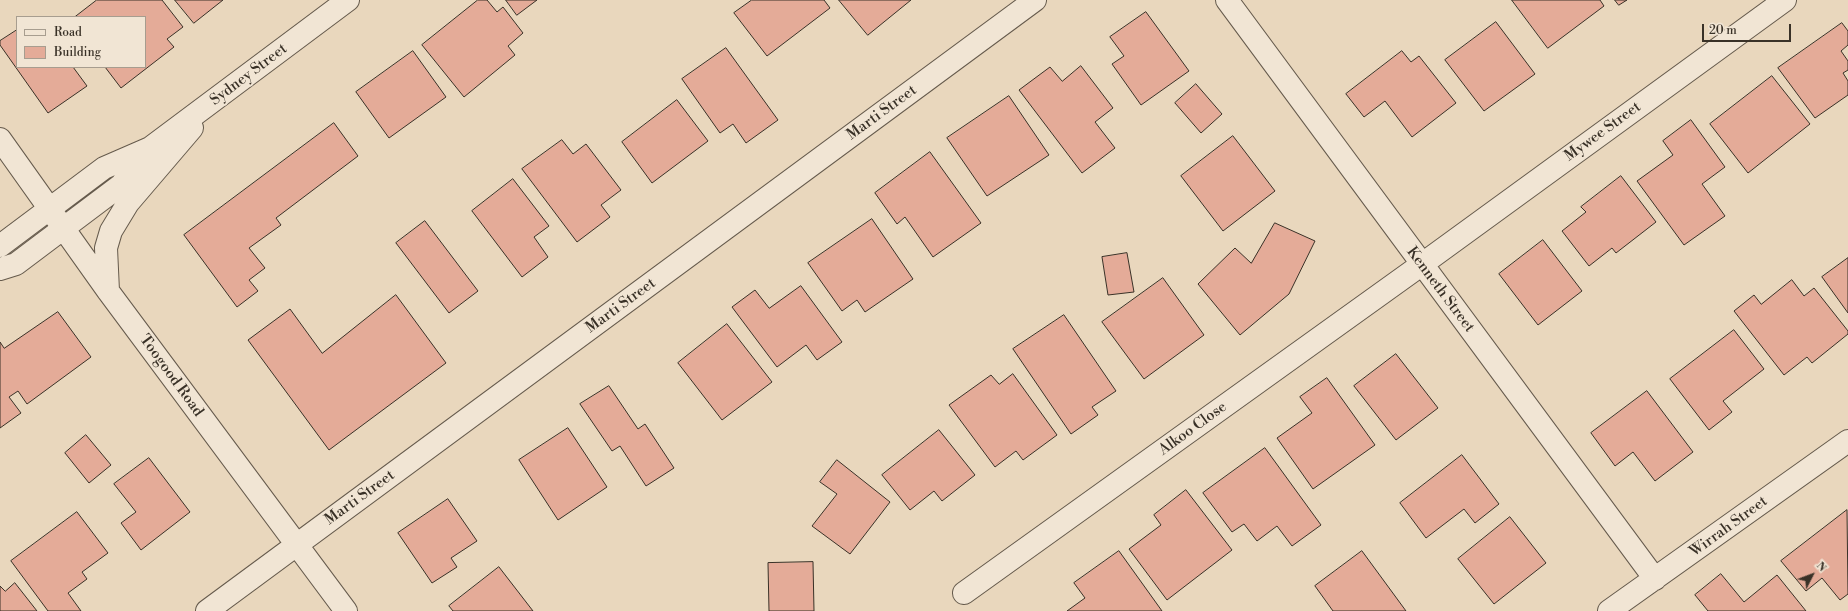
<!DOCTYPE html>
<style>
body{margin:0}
#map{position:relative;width:1848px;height:611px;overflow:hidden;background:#e9d7bd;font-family:"Libre Bodoni",serif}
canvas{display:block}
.legend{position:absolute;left:16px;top:16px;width:130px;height:52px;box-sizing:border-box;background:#f1e5d4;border:1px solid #a79d8f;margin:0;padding:5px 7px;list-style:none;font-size:12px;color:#393127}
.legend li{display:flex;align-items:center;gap:8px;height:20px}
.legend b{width:20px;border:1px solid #a79d8f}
.north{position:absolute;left:1792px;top:555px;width:40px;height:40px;-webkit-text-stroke:3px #f1e5d4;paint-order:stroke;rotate:48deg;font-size:11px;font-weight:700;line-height:16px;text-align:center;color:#393127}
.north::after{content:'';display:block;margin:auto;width:14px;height:18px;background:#393127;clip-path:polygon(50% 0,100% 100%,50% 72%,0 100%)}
.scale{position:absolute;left:1702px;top:24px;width:89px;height:18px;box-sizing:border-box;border:2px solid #393127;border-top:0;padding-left:5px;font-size:12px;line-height:14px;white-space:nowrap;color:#393127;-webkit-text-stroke:3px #f1e5d4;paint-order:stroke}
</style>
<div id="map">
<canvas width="1848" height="611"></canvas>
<ul class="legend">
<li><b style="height:5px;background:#f1e5d4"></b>Road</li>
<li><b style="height:11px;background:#e4ab98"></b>Building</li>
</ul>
<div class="north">N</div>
<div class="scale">20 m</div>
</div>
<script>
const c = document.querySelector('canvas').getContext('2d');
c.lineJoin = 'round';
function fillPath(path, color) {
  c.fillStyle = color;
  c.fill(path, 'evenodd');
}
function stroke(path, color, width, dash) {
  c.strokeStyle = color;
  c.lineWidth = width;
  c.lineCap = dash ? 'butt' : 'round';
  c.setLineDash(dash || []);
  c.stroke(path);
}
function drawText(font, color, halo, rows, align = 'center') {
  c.font = font + ' "Libre Bodoni",serif';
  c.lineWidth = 4;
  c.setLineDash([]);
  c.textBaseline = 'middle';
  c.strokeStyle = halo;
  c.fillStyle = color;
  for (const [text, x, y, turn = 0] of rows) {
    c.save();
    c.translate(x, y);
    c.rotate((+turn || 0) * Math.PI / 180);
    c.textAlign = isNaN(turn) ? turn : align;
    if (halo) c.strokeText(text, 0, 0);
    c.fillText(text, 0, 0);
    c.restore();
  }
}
const building = new Path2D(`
 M 97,0 L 162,0 L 183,27 L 167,39 L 174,47 L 121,88 L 105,67 L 145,67 L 145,17 L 75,17 Z
 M 175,0 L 223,0 L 194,23 Z
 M 478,0 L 487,0 L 497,12 L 503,7 L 523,33 L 508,46 L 515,55 L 464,97 L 422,45 Z
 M 506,0 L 537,0 L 517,15 Z
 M 752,0 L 824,0 L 830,8 L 767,56 L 734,13 Z
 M 839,0 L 911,0 L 868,35 Z
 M 1512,0 L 1600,0 L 1604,6 L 1548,48 Z
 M 1615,0 L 1627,0 L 1619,5 Z
 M 1146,12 L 1189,71 L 1141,105 L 1112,64 L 1124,56 L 1110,37 Z
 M 1496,22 L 1535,74 L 1484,111 L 1445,60 Z
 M 1842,23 L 1848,31 L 1848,45 L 1841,51 L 1848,61 L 1848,70 L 1843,73 L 1848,81 L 1848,95 L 1815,118 L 1778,68 Z
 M 17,30 L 17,67 L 73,67 L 87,86 L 48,113 L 0,45 L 0,41 Z
 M 726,48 L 778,120 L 746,143 L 733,124 L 720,133 L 682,79 Z
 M 413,51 L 446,97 L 389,138 L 356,92 Z
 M 1402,51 L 1411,62 L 1419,56 L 1456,103 L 1412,137 L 1385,101 L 1364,117 L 1346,94 Z
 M 1081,66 L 1113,108 L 1095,122 L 1115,148 L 1082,173 L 1019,90 L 1050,67 L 1062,81 Z
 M 1772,76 L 1810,124 L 1748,173 L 1710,124 Z
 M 1196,84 L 1222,114 L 1201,133 L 1175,103 Z
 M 1009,96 L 1049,155 L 987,196 L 947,138 Z
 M 677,100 L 708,141 L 652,183 L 622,142 Z
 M 1691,120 L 1725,167 L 1702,184 L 1725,216 L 1684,245 L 1637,181 L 1673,155 L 1663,141 Z
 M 334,123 L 358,156 L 276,218 L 281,225 L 249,248 L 265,268 L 249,280 L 258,291 L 237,307 L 184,235 Z
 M 1233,136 L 1275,191 L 1223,231 L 1181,176 Z
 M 562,140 L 573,154 L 586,144 L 621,190 L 601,205 L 610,217 L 577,242 L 522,169 Z
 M 930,152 L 981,223 L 933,257 L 905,217 L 897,224 L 875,193 Z
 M 1621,176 L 1656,222 L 1616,253 L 1612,248 L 1589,266 L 1562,231 L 1586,212 L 1581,207 Z
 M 513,179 L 549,226 L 534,237 L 548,257 L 522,277 L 472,211 Z
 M 872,219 L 913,279 L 865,312 L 857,300 L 842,311 L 808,263 Z
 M 425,221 L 478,291 L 449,313 L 396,243 Z
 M 1275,223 L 1315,241 L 1289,294 L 1240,335 L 1198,284 L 1235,248 L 1251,263 Z
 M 1543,240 L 1582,291 L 1538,325 L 1499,274 Z
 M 1127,253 L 1134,292 L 1108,295 L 1102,257 Z
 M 1848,258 L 1848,313 L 1822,277 Z
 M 1163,278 L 1204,335 L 1144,379 L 1102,322 Z
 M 1792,280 L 1804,296 L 1814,288 L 1848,331 L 1848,334 L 1812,363 L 1807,357 L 1784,375 L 1734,311 L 1754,295 L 1761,304 Z
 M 801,286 L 842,342 L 817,360 L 806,345 L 777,367 L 732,307 L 755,290 L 769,308 Z
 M 396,295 L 446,363 L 329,450 L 248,340 L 290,309 L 322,353 Z
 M 58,312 L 91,357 L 27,404 L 18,391 L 9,397 L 21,413 L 0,428 L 0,342 L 4,348 Z
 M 1064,315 L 1116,391 L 1092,407 L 1098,415 L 1071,434 L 1013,349 Z
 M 727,324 L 772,382 L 722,420 L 678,363 Z
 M 1734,330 L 1764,369 L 1723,401 L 1732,412 L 1709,430 L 1670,379 Z
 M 1396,354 L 1438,408 L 1396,440 L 1354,386 Z
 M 1013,374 L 1057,435 L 1023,460 L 1016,451 L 995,467 L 949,405 L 991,375 L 999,384 Z
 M 1327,378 L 1375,445 L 1313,489 L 1277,438 L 1312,413 L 1300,397 Z
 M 609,386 L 638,429 L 645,424 L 674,468 L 646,486 L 620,446 L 612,451 L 580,404 Z
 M 1647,391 L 1693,452 L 1655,481 L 1633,452 L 1615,466 L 1591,433 Z
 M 568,428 L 607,487 L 558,520 L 519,460 Z
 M 939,430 L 975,475 L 942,501 L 934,491 L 910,510 L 882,475 Z
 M 86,435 L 111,465 L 89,483 L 65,453 Z
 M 1265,448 L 1321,525 L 1292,546 L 1277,526 L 1257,541 L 1244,524 L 1232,532 L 1203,493 Z
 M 1462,455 L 1499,504 L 1475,523 L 1464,509 L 1426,538 L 1400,503 Z
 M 149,458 L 190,512 L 141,550 L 121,523 L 136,512 L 114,484 Z
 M 837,460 L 890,502 L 850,554 L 812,526 L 837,494 L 820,482 Z
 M 1186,490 L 1232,550 L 1167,600 L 1129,549 L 1161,525 L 1154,515 Z
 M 448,499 L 477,541 L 451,558 L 457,567 L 432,583 L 398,533 Z
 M 1847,510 L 1848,594 L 1840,600 L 1822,578 L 1806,591 L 1781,561 Z
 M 77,512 L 108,553 L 82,572 L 87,579 L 68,593 L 81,611 L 48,611 L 11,561 Z
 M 1510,517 L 1546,563 L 1494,604 L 1458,559 Z
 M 1119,551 L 1162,611 L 1067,611 L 1085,598 L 1074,583 Z
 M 1362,551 L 1406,611 L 1333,611 L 1315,586 Z
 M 813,562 L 814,611 L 769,611 L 768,563 Z
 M 499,567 L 533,611 L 453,611 L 449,606 Z
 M 1721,574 L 1744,602 L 1777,575 L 1806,611 L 1708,611 L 1695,595 Z
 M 15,583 L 37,611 L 0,611 L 0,586 L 5,591 Z`);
fillPath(building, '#e4ab98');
stroke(building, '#393127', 1);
const street = new Path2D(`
 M 1227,0 L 1655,579
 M 0,139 L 108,291 L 346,611
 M 0,246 L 104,168 L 150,148 L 348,0
 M 0,269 L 16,264 L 121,185 L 148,151
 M 108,291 L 106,248 L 111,231 L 128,203 L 192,128
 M 964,593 L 1421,265 L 1785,0
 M 207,611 L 1035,0
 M 1609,611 L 1848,441`);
stroke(street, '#655a4c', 24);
stroke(street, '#f1e5d4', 22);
drawText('15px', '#393127', '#f1e5d4', [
 ["Sydney Street",249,75,-37],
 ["Marti Street",882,113,-36],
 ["Mywee Street",1603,132,-36],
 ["Kenneth Street",1440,290,53],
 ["Marti Street",621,306,-36],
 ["Toogood Road",171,376,54],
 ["Alkoo Close",1193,429,-36],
 ["Marti Street",360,498,-36],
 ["Wirrah Street",1729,527,-36]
]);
</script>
